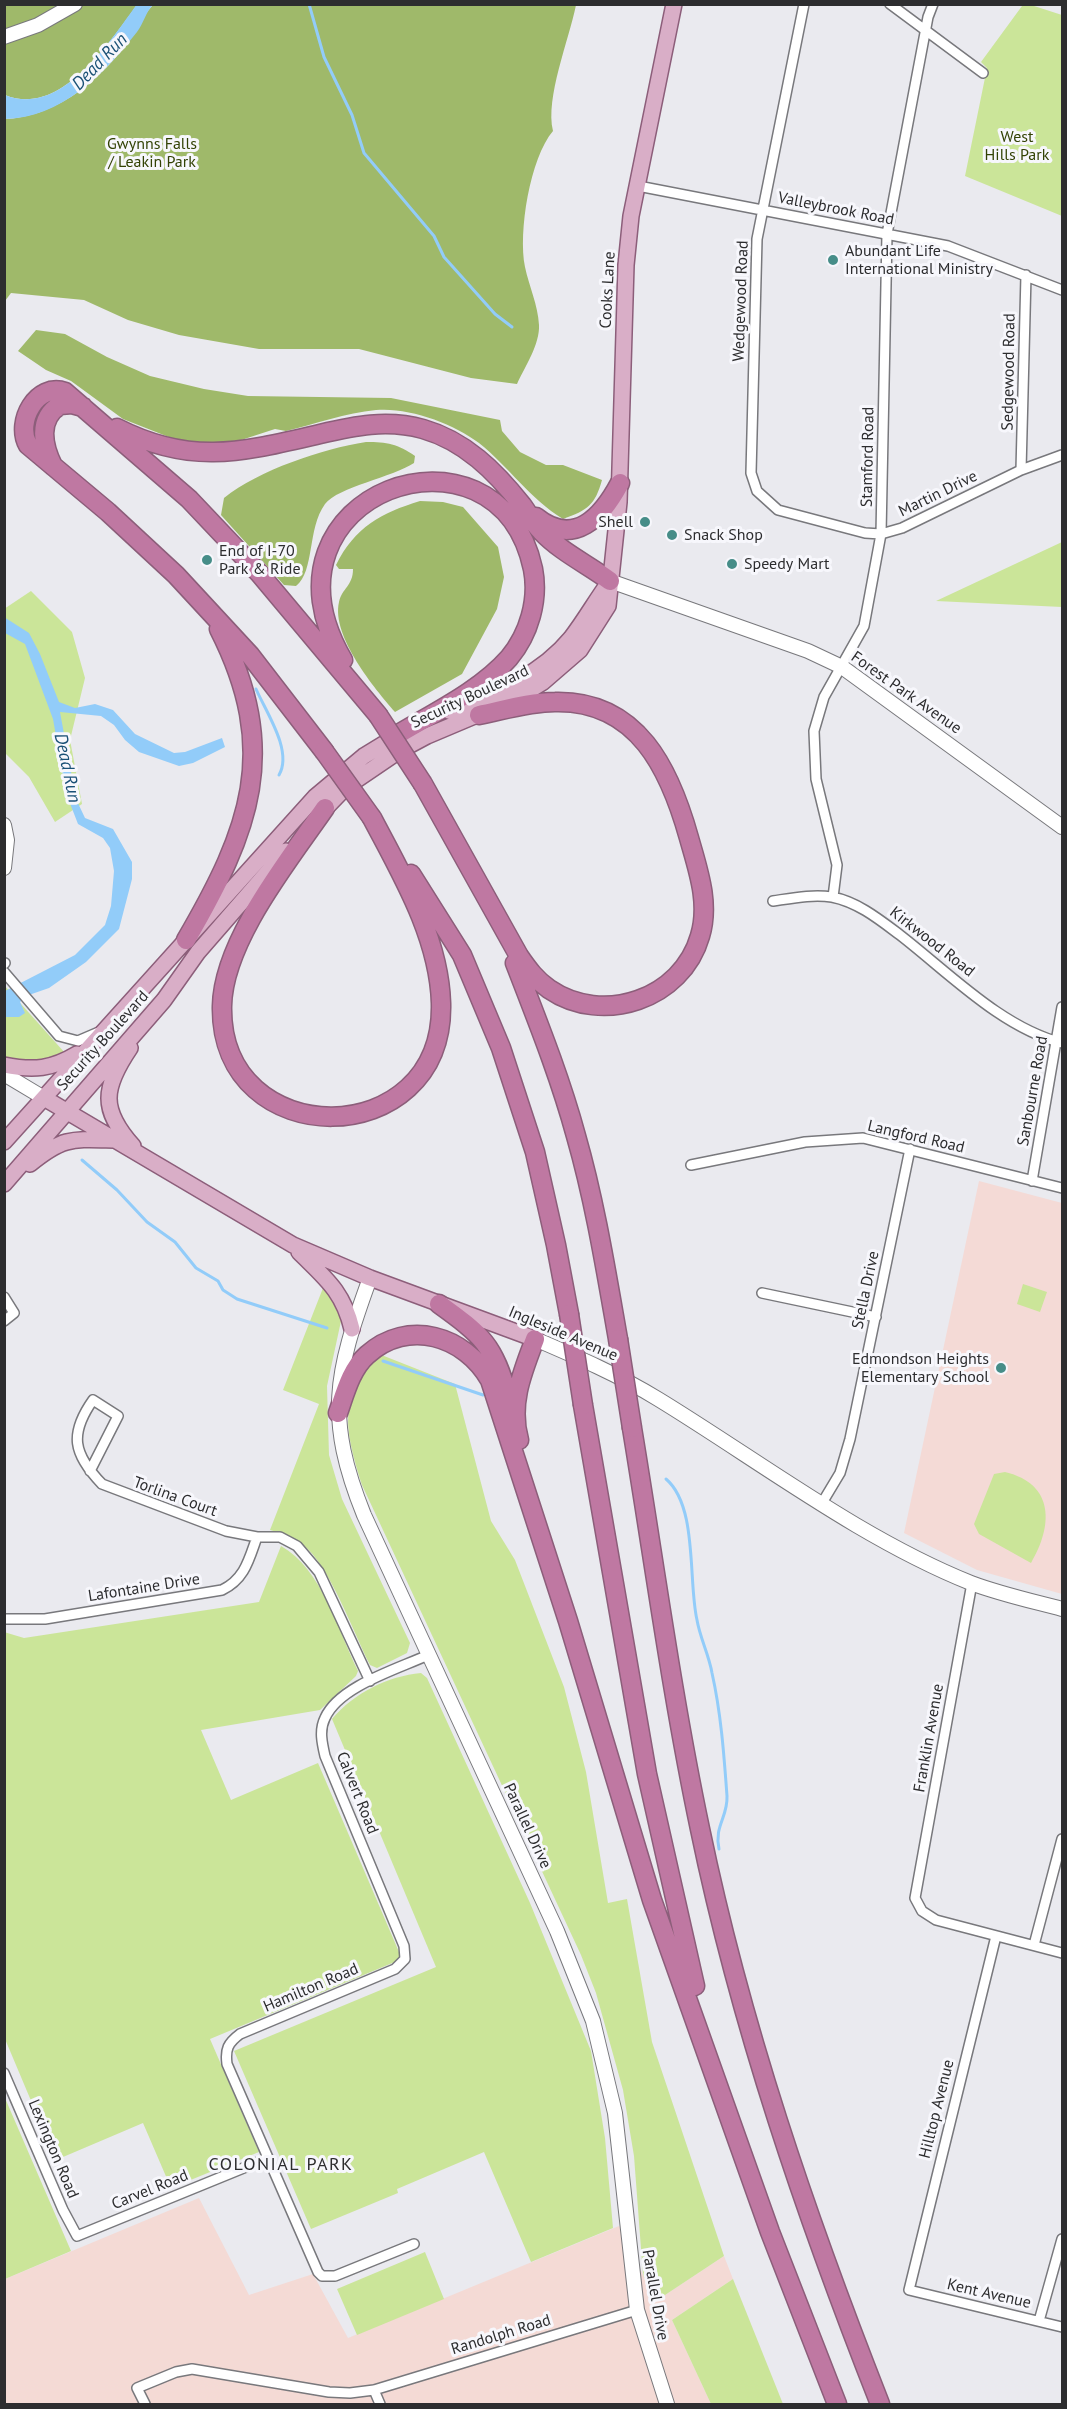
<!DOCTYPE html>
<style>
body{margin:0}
#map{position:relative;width:1067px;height:2409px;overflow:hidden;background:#eaeaef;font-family:"PT Sans",sans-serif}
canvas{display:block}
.frame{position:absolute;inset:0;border:6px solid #2d2d2f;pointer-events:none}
</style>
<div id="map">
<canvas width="1067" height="2409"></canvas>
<div class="frame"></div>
</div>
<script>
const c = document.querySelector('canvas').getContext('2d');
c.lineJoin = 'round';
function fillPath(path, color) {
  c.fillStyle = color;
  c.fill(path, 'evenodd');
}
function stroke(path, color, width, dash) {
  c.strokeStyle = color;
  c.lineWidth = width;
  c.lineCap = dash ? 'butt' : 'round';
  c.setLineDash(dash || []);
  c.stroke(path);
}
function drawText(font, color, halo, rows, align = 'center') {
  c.font = font + ' "PT Sans",sans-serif';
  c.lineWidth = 6;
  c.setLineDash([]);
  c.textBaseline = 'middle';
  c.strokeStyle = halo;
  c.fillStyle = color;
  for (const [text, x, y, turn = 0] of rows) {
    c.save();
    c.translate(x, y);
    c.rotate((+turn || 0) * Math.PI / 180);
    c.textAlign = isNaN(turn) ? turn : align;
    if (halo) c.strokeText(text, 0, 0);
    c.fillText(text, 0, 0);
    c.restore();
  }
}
fillPath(new Path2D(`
 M 199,2198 L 249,2295 L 313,2274 L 348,2338 L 619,2226 L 656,2301 L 724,2256 L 733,2279 L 672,2320 L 711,2404 L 5,2404 L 5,2279 Z`), '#f4dad5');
fillPath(new Path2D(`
 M 979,1181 L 1062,1203 L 1062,1594 L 977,1570 L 904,1533 Z`), '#f4dad6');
fillPath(new Path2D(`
 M 1031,5 L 1062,15 L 1062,216 L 965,176 L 987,68 L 981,62 L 1022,6 Z
 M 1062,542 L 1062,607 L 936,601 Z
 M 31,591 L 72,632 L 85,678 L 70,740 L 82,804 L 55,822 L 29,777 L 5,753 L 4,609 Z
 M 4,985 L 65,1053 L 39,1063 L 5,1058 Z
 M 1023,1284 L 1047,1292 L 1040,1312 L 1017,1304 Z
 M 323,1288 L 340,1310 L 341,1321 L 327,1386 L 329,1455 L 342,1499 L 410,1643 L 407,1653 L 377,1668 L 370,1665 C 354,1634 329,1564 303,1545 C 293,1537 282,1533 270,1530 L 319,1404 L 283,1390 Z
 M 379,1354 L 455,1384 L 491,1521 L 515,1560 L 564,1687 L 586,1772 L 608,1903 L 627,1899 L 652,2042 L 724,2256 L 656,2301 L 643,2275 L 634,2156 L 623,2090 L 596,1993 L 581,1955 L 362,1485 C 345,1429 337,1399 379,1354 Z
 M 1005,1472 C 1055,1484 1053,1526 1031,1563 L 979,1534 L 974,1524 L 994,1474 Z
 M 281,1546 C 322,1569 338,1630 358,1671 L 356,1676 L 320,1710 L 201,1730 L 231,1800 L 318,1763 L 402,1959 L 210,2039 L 259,2152 L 171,2188 L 143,2123 L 56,2160 L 5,2039 L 4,1632 L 24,1638 L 259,1602 Z
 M 421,1673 L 427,1678 L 530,1903 L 591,2051 L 605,2138 L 613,2228 L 531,2262 L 484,2152 L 397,2189 L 398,2193 L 311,2229 L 234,2051 L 436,1967 L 332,1719 C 354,1693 388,1676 421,1673 Z
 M 5,2098 L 71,2251 L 5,2279 L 4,2279 Z
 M 425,2252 L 444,2299 L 357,2335 L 337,2289 Z
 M 733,2279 L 783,2404 L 711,2404 L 672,2320 Z`), '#cbe599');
fillPath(new Path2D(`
 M 4,5 L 65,5 L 36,21 L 5,32 Z
 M 83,5 L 137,5 C 109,43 60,118 5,95 L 5,44 L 41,31 Z
 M 153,5 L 576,5 C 569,40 545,98 553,131 C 530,158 518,232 525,267 C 529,286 538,305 539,325 C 540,344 525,367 517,384 L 471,378 L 359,349 L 259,349 L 179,335 L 128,320 L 84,300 L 11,293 L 5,301 L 4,119 C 52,118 97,83 124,47 C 135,33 142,16 153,5 Z
 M 36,330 L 65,334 L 107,357 L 150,376 L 204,389 L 248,396 L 391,398 L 500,420 L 502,431 L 520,452 L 546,465 L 563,465 L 602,480 C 595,505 588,510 563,519 C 530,499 509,467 479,443 C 453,423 408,407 376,410 C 346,413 315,424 286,431 L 275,429 L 232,443 L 184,443 L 123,419 L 71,381 L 46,370 L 18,351 Z
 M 366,442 C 387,442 398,444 415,456 L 414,463 C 393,477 338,487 325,504 C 307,529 315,571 296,586 L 284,585 L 221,515 L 224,498 C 259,470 322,449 366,442 Z
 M 420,501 L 443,502 L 463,507 L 498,547 L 504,577 L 497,609 L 462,674 L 395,712 C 375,689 331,636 339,602 C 342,588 353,586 353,569 L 339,569 L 336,565 C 355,527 381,513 420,501 Z`), '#9fb96a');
fillPath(new Path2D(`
 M 137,4 L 153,5 C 145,13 144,23 137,32 C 103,75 61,118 5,119 L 5,95 C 60,118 109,43 137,4 Z
 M 4,617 L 29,633 L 40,654 L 59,702 L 75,708 L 95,704 L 113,710 L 135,734 L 174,753 L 185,752 L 222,738 L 225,747 L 193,763 L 179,766 L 139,752 L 125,740 L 114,725 L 101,716 L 60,712 L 76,799 L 85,818 L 113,829 L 132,862 L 132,879 L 119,929 L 86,962 L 49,988 L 26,996 L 20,1002 L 25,1013 L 19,1017 L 5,1017 L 5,991 L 75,955 L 105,925 L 111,906 L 114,871 L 110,848 L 103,838 L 78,824 L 66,793 L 53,719 L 25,644 L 5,633 Z`), '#92ccf9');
stroke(new Path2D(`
 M 309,4 L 324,57 L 352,115 L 364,153 L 434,236 L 444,257 L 495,314 L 512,327
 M 256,689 C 266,712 293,751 279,775
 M 82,1160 L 117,1190 L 147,1222 L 175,1242 L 196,1268 L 218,1281 L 223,1290 L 237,1299 L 327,1328
 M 383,1361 L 483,1395
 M 666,1479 C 698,1506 688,1582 697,1620 C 700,1638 709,1655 712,1673 C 721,1713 724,1755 727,1796 C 728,1817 714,1826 719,1849`), '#92ccf9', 3);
const street = new Path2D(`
 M 804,4 L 757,239 L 751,473 L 757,491 L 778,510 L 865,533 L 881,534 L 902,528 L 1021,470 L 1062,455
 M 890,4 L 983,73
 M 638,186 L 948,246 L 1062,290
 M 1021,470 L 1026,275
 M 833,897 L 837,865 L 816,779 L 814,731 L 824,697 L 864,626 L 881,534 L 887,234 L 928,17 L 933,4
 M 773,901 C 793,898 813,894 832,897 C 858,902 880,920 900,935 C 949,973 1002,1028 1062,1043
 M 4,964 L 5,963
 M 4,972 L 59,1036 L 78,1041 L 99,1032
 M 691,1165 L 805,1142 L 863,1138 L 1062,1188
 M 1032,1181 L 1062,1007
 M 762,1293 L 876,1317
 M 4,1297 L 14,1313 L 4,1321
 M 90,1471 L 118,1416 L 93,1400 C 69,1434 73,1454 102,1484 L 226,1531 L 257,1537 L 280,1537 L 297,1546 L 319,1572 L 370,1681
 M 822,1503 L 840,1473 L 850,1439 L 910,1149
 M 972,1583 L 915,1898 L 922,1911 L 936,1920 L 1062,1953
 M 4,1619 L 45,1619 L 222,1590 C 245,1579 249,1559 257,1537
 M 996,1936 L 909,2290 L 1062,2327
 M 1034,1945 L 1062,1839
 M 4,2073 L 63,2210 L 77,2236 L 268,2158
 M 414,2244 L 335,2276 L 322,2276 L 318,2272 L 227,2064 C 225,2049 228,2043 240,2034 L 395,1969 L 405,1959 L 404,1946 L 325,1756 C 322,1743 319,1730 325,1718 C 339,1686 398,1669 428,1655
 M 1039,2321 L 1062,2239
 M 374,2390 L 380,2404
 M 145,2404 L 137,2388 L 176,2372 L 192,2369 L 329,2392 L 350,2393 L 374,2390 L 637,2310`);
const secondary = new Path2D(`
 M 4,37 L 38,25 L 75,4
 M 610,581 L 808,651 L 842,667 L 1062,827
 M 4,825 L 7,840 L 4,868
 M 4,1074 L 44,1098
 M 370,1278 C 335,1374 325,1418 364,1515 L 557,1931 L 593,2021 L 615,2113 L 637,2310 L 667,2404
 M 535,1339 C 577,1357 619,1375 658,1399 C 758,1460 861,1539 971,1583 C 1000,1594 1032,1601 1062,1609`);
const primary = new Path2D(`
 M 449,711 C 494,693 539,677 571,638 C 585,620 596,600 610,581
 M 318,816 L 346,787 L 399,751 L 427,736 L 517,698 L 543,682 L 580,650 L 608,606 L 619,502 L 626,265 L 631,216 L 674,4
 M 130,1048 C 103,1088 100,1109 133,1146
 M 4,1065 C 34,1071 52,1069 77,1054
 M 44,1098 L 293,1245 L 370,1278 L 535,1339
 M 4,1142 L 315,797 L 364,756 L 400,734
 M 30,1164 C 63,1137 72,1139 113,1140
 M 4,1184 L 164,1000 L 198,952 L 286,851
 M 299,1252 C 325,1278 343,1291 352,1329`);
const highway = new Path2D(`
 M 117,428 C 192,466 242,452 320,434 C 354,426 387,419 423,429 C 465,441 495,471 522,505 C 528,513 533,523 541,531 C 561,552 587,564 610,581
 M 53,466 C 43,446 37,419 60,405 L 72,404 L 83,407
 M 536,517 C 574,548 602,517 620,483
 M 343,660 C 246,493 498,405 533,569 C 539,600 529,634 509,658 C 479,692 431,714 392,738
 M 324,751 L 250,655 L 176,575 L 108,512 L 28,445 C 15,422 37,382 65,392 L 189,499 L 259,573 L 378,715
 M 423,784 L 519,956 C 528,969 536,980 549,989 C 603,1026 682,999 700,936 C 710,903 698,870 689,838 C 670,770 638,700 555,702 C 529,702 504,710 479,715
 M 325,808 C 289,860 223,941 222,1006 C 219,1154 445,1154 441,1003 C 439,937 402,875 372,818
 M 411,874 L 462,955 L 501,1048 L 535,1152 L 556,1245 L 569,1314
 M 186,940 C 250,830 281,751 219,629
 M 515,963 C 537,1020 560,1077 576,1136 C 595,1202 606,1271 618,1339
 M 439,1304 C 482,1335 494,1345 508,1397
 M 583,1405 L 647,1774 L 695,1986
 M 338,1413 C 345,1393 351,1369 367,1355 C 408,1318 465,1336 490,1380 L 568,1621 L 652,1900 L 770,2232 L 837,2404
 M 632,1428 C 654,1561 672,1696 700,1829 C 741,2027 806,2216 880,2404
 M 519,1440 C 509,1404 522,1373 535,1339`);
stroke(street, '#78787c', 12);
stroke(secondary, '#78787c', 16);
stroke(primary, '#8c5e7a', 18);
stroke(highway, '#8c5e7a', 21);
stroke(street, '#fff', 9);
stroke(secondary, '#fff', 14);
stroke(primary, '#d9aec7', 15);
stroke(highway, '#bf78a2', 18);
const highwayBridge = new Path2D(`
 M 378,715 L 423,784
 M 324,751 L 372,818
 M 569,1314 L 583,1405
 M 618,1339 L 632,1428`);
stroke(highwayBridge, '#8c5e7a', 21, []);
stroke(highwayBridge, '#bf78a2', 18);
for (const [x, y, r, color] of [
 [833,260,6,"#468d88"],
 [645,522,6,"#468d88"],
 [672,535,6,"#468d88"],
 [207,560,6,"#468d88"],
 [732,564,6,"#468d88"],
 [1001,1368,6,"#468d88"]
]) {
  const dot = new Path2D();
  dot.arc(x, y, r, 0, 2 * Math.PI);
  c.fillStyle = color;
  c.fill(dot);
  stroke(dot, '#f7f7fc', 2);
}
drawText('16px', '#324204', '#f7f7fc', [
 ["West",1017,137],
 ["Hills Park",1017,155],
 ["Gwynns Falls",152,144],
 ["/ Leakin Park",152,162]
]);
drawText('16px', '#2d2d2f', '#f7f7fc', [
 ["Valleybrook Road",836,209,11],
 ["Cooks Lane",608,290,-87],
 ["Wedgewood Road",741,301,-88],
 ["Sedgewood Road",1009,372,-89],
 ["Stamford Road",868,457,-89],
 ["Martin Drive",938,494,-26],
 ["Forest Park Avenue",906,693,35],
 ["Security Boulevard",470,697,-25],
 ["Kirkwood Road",932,942,38],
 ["Security Boulevard",103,1041,-48],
 ["Sanbourne Road",1033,1091,-80],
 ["Langford Road",916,1137,13],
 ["Stella Drive",866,1290,-78],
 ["Ingleside Avenue",563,1334,23],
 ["Torlina Court",175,1497,20],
 ["Lafontaine Drive",144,1588,-9],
 ["Franklin Avenue",929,1738,-80],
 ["Calvert Road",357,1793,68],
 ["Parallel Drive",527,1826,65],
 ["Hamilton Road",311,1988,-23],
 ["Hilltop Avenue",937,2109,-76],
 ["Lexington Road",53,2149,67],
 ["Carvel Road",150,2190,-22],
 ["Kent Avenue",989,2294,13],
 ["Parallel Drive",655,2295,80],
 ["Randolph Road",501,2335,-17]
]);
drawText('16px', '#2d2d2f', '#f7f7fc', [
 ["Abundant Life",845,251],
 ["International Ministry",845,269],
 ["Shell",633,522,"right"],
 ["Snack Shop",684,535],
 ["End of I-70",219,551],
 ["Park & Ride",219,569],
 ["Speedy Mart",744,564],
 ["Edmondson Heights",989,1359,"right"],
 ["Elementary School",989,1377,"right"]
], 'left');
drawText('italic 18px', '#1a5176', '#f7f7fc', [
 ["Dead Run",100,62,-46],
 ["Dead Run",67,768,78]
]);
c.letterSpacing = '1.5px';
drawText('18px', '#2d2d2f', '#f7f7fc', [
 ["COLONIAL PARK",281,2165]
]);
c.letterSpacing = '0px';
</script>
